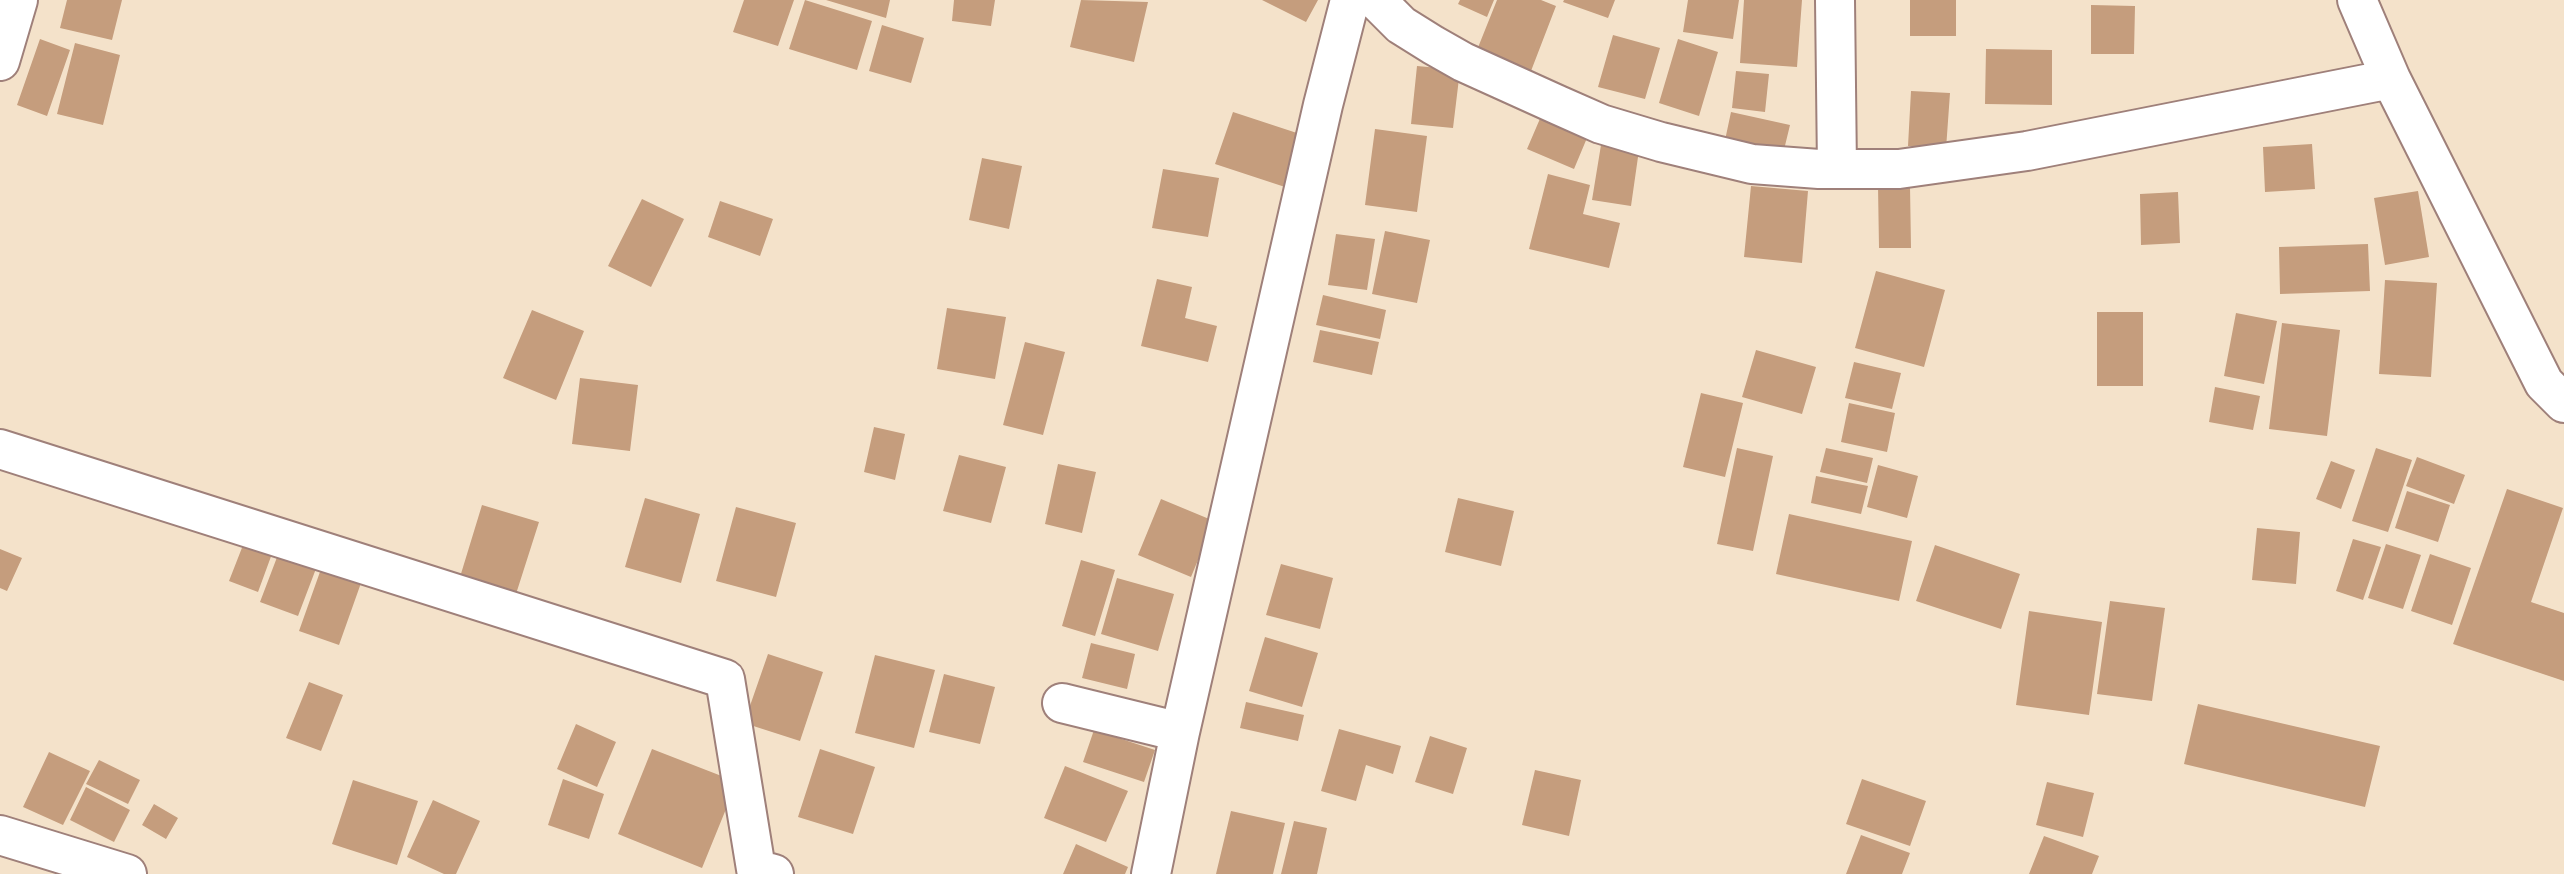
<!DOCTYPE html>
<style>
body{margin:0}
canvas{display:block;background:#f4e2ca}
</style>
<canvas width="2564" height="874"></canvas>
<script>
const c = document.querySelector('canvas').getContext('2d');
c.lineJoin = 'round';
function fillPath(path, color) {
  c.fillStyle = color;
  c.fill(path, 'evenodd');
}
function stroke(path, color, width, dash) {
  c.strokeStyle = color;
  c.lineWidth = width;
  c.lineCap = dash ? 'butt' : 'round';
  c.setLineDash(dash || []);
  c.stroke(path);
}
fillPath(new Path2D(`
 M 67,0 L 122,0 L 112,40 L 60,28 Z
 M 744,0 L 794,0 L 778,46 L 733,32 Z
 M 805,0 L 872,21 L 857,70 L 789,49 Z
 M 826,0 L 890,0 L 886,18 Z
 M 954,0 L 995,0 L 991,26 L 952,21 Z
 M 1081,0 L 1148,2 L 1134,62 L 1070,47 Z
 M 1262,0 L 1318,0 L 1306,22 Z
 M 1460,0 L 1494,0 L 1487,17 L 1458,4 Z
 M 1497,0 L 1541,0 L 1556,6 L 1531,71 L 1477,50 Z
 M 1564,0 L 1615,0 L 1608,18 L 1563,2 Z
 M 1688,0 L 1739,0 L 1733,39 L 1683,32 Z
 M 1744,0 L 1802,0 L 1797,67 L 1740,63 Z
 M 1910,0 L 1956,0 L 1956,36 L 1910,36 Z
 M 2091,5 L 2135,6 L 2134,54 L 2091,54 Z
 M 882,25 L 924,38 L 911,83 L 869,71 Z
 M 1613,35 L 1660,48 L 1645,99 L 1598,87 Z
 M 40,39 L 70,50 L 47,116 L 17,105 Z
 M 1678,39 L 1718,52 L 1699,116 L 1659,103 Z
 M 75,43 L 120,55 L 103,125 L 57,114 Z
 M 1986,49 L 2052,50 L 2052,105 L 1985,104 Z
 M 1417,66 L 1460,70 L 1453,128 L 1411,124 Z
 M 1736,71 L 1769,74 L 1765,112 L 1732,108 Z
 M 1911,91 L 1950,93 L 1946,149 L 1908,146 Z
 M 1545,107 L 1592,126 L 1574,169 L 1527,149 Z
 M 1233,112 L 1303,135 L 1285,187 L 1215,164 Z
 M 1731,112 L 1790,125 L 1782,158 L 1724,145 Z
 M 1375,129 L 1427,136 L 1417,212 L 1365,205 Z
 M 2312,144 L 2315,189 L 2265,192 L 2263,147 Z
 M 1601,145 L 1639,150 L 1631,206 L 1592,200 Z
 M 982,158 L 1022,166 L 1009,229 L 969,220 Z
 M 1163,169 L 1219,178 L 1208,237 L 1152,228 Z
 M 1548,174 L 1590,185 L 1583,214 L 1620,223 L 1609,268 L 1529,249 Z
 M 1751,186 L 1808,191 L 1802,263 L 1744,257 Z
 M 1878,186 L 1910,186 L 1911,248 L 1879,248 Z
 M 2418,191 L 2429,257 L 2385,265 L 2374,198 Z
 M 2178,192 L 2180,243 L 2141,245 L 2140,194 Z
 M 642,199 L 684,219 L 651,287 L 608,266 Z
 M 720,201 L 773,219 L 760,256 L 708,237 Z
 M 1385,231 L 1430,240 L 1417,303 L 1372,294 Z
 M 1336,234 L 1375,239 L 1367,290 L 1328,285 Z
 M 2368,244 L 2370,291 L 2280,294 L 2279,247 Z
 M 1876,271 L 1945,290 L 1924,367 L 1855,348 Z
 M 1157,279 L 1192,287 L 1185,318 L 1217,326 L 1208,362 L 1141,346 Z
 M 2385,280 L 2437,283 L 2431,377 L 2379,374 Z
 M 1323,295 L 1386,310 L 1380,339 L 1316,325 Z
 M 947,308 L 1006,317 L 995,379 L 937,369 Z
 M 532,310 L 584,331 L 556,400 L 503,378 Z
 M 2097,312 L 2143,312 L 2143,386 L 2097,386 Z
 M 2236,313 L 2277,321 L 2264,384 L 2224,376 Z
 M 2282,323 L 2340,330 L 2327,436 L 2269,429 Z
 M 1320,330 L 1379,342 L 1372,375 L 1313,362 Z
 M 1025,342 L 1065,352 L 1043,435 L 1003,425 Z
 M 1756,350 L 1816,367 L 1802,414 L 1742,397 Z
 M 1854,362 L 1901,373 L 1892,409 L 1845,398 Z
 M 580,378 L 638,385 L 630,451 L 572,444 Z
 M 2215,387 L 2260,396 L 2253,430 L 2209,422 Z
 M 1701,393 L 1743,403 L 1725,477 L 1683,467 Z
 M 1849,403 L 1895,413 L 1887,452 L 1841,442 Z
 M 874,427 L 905,434 L 895,480 L 864,472 Z
 M 1737,448 L 1773,456 L 1753,551 L 1717,544 Z
 M 1826,448 L 1873,458 L 1867,483 L 1820,472 Z
 M 2376,448 L 2412,460 L 2388,532 L 2352,521 Z
 M 959,455 L 1006,467 L 991,523 L 943,511 Z
 M 2417,457 L 2465,475 L 2454,504 L 2406,486 Z
 M 2331,461 L 2355,470 L 2341,509 L 2316,499 Z
 M 1058,464 L 1096,472 L 1082,533 L 1045,524 Z
 M 1878,465 L 1918,476 L 1907,518 L 1867,507 Z
 M 1816,476 L 1868,486 L 1861,514 L 1811,503 Z
 M 2507,489 L 2563,508 L 2531,602 L 2564,613 L 2564,681 L 2453,644 Z
 M 2407,491 L 2450,505 L 2438,542 L 2395,528 Z
 M 645,498 L 700,514 L 681,583 L 625,567 Z
 M 1458,498 L 1514,511 L 1501,566 L 1445,552 Z
 M 1161,499 L 1214,521 L 1191,577 L 1138,555 Z
 M 482,505 L 539,522 L 516,594 L 460,577 Z
 M 736,507 L 796,523 L 776,597 L 716,581 Z
 M 1789,514 L 1912,541 L 1899,601 L 1776,574 Z
 M 2257,528 L 2300,532 L 2296,584 L 2252,580 Z
 M 2353,539 L 2381,547 L 2363,600 L 2336,591 Z
 M 245,540 L 273,551 L 258,592 L 229,581 Z
 M 2386,544 L 2421,555 L 2403,609 L 2368,598 Z
 M 1935,545 L 2020,574 L 2001,629 L 1916,601 Z
 M 0,549 L 22,558 L 7,591 L 0,588 Z
 M 279,552 L 317,566 L 298,616 L 260,602 Z
 M 2430,554 L 2471,568 L 2452,625 L 2411,611 Z
 M 1081,560 L 1115,570 L 1095,636 L 1062,626 Z
 M 1281,564 L 1333,578 L 1320,629 L 1266,615 Z
 M 321,569 L 361,583 L 339,645 L 299,631 Z
 M 1117,578 L 1174,594 L 1158,651 L 1101,634 Z
 M 2110,601 L 2165,608 L 2152,701 L 2097,694 Z
 M 2029,611 L 2102,622 L 2089,715 L 2016,705 Z
 M 1265,637 L 1318,653 L 1302,707 L 1249,691 Z
 M 1091,643 L 1135,654 L 1127,689 L 1082,678 Z
 M 768,654 L 823,672 L 800,741 L 744,723 Z
 M 875,655 L 935,670 L 914,748 L 855,733 Z
 M 944,674 L 995,687 L 980,744 L 929,732 Z
 M 309,682 L 343,695 L 321,751 L 286,738 Z
 M 1246,702 L 1304,715 L 1298,741 L 1240,728 Z
 M 2198,704 L 2380,746 L 2365,807 L 2184,764 Z
 M 576,724 L 616,742 L 597,787 L 557,769 Z
 M 1339,729 L 1401,746 L 1393,774 L 1366,765 L 1356,801 L 1321,791 Z
 M 1094,730 L 1155,750 L 1144,782 L 1083,762 Z
 M 1430,736 L 1467,748 L 1453,794 L 1415,782 Z
 M 652,749 L 737,782 L 702,868 L 618,834 Z
 M 820,749 L 875,767 L 853,834 L 798,817 Z
 M 49,752 L 90,771 L 63,825 L 23,807 Z
 M 99,760 L 140,780 L 128,804 L 86,784 Z
 M 1065,766 L 1128,791 L 1106,842 L 1044,818 Z
 M 1535,770 L 1581,780 L 1569,836 L 1522,825 Z
 M 563,779 L 604,794 L 589,839 L 548,825 Z
 M 1862,779 L 1926,801 L 1910,846 L 1846,824 Z
 M 353,780 L 418,801 L 397,865 L 332,844 Z
 M 2047,782 L 2094,793 L 2083,837 L 2036,825 Z
 M 86,787 L 130,810 L 114,842 L 70,820 Z
 M 433,800 L 480,821 L 456,874 L 444,874 L 407,857 Z
 M 154,804 L 178,818 L 166,839 L 142,825 Z
 M 1231,811 L 1285,823 L 1273,874 L 1216,874 Z
 M 1294,821 L 1327,828 L 1317,874 L 1281,874 Z
 M 1861,835 L 1910,853 L 1902,874 L 1846,874 Z
 M 2044,836 L 2099,856 L 2092,874 L 2029,874 Z
 M 1076,844 L 1128,867 L 1125,874 L 1063,874 Z`), '#c59d7d');
const minor = new Path2D(`
 M 1376,0 L 1401,25 L 1433,45 L 1463,62 L 1558,105 L 1601,124 L 1661,142 L 1752,164 L 1819,169 L 1899,169 L 2027,151 L 2391,79
 M 1835,0 L 1837,169
 M 2357,0 L 2391,79 L 2544,383 L 2564,403
 M 0,61 L 18,0
 M 0,449 L 725,679 L 756,869 L 774,874
 M 1062,703 L 1180,732
 M 0,835 L 127,874
 M 1151,874 L 1180,732 L 1323,105 L 1350,0`);
stroke(minor, '#9f807a', 42);
stroke(minor, '#fff', 38);
</script>
